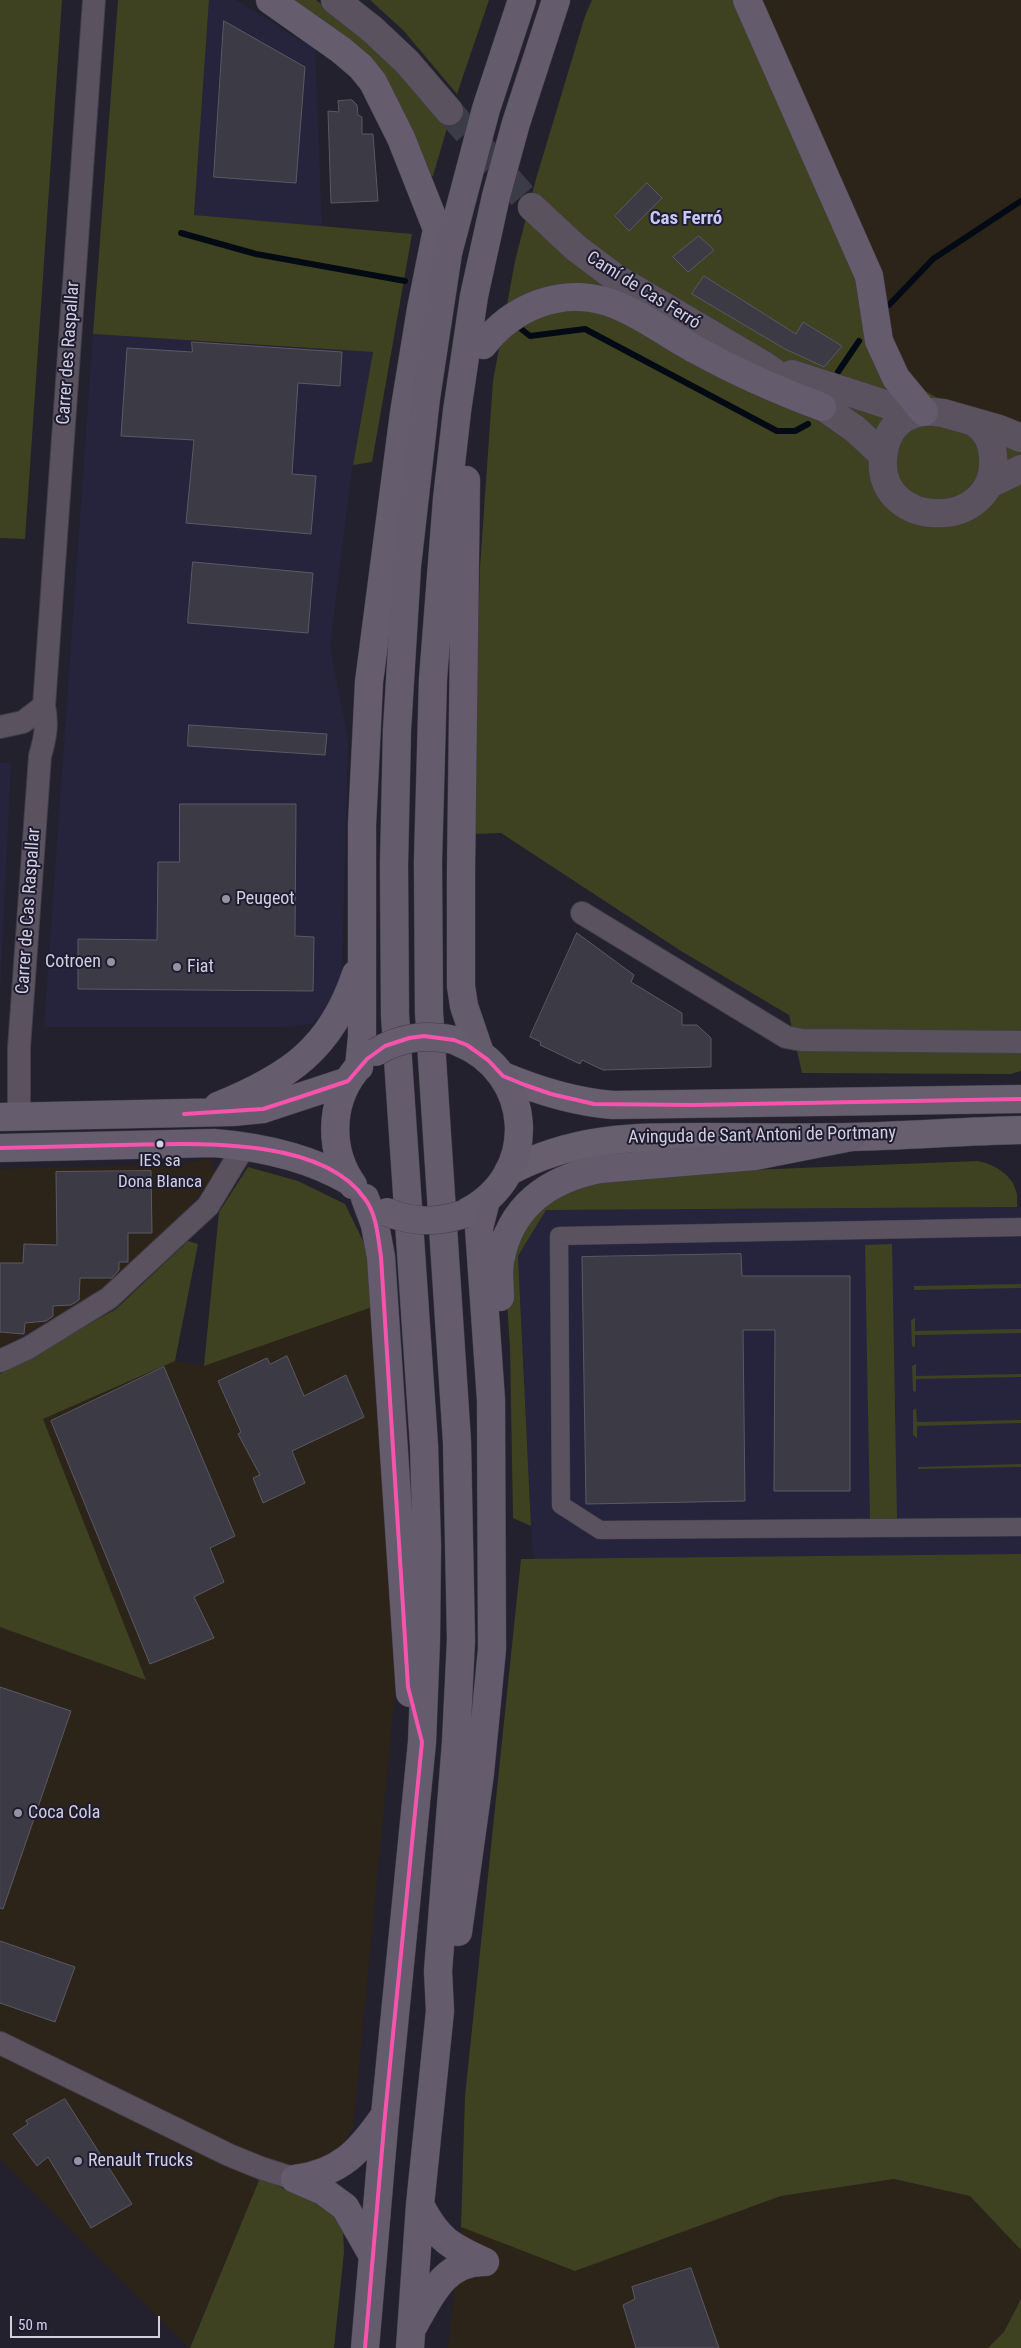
<!DOCTYPE html>
<meta charset="utf-8">
<style>
body{margin:0}
#map{position:relative;width:1021px;height:2348px;overflow:hidden;background:#22212d;font-family:"Roboto Condensed",sans-serif}
canvas{display:block}
.scale{position:absolute;left:10px;top:2316px;width:150px;height:22px;box-sizing:border-box;border:2px solid #d1d0df;border-top:0;padding-left:6px;font-size:15px;line-height:18px;white-space:nowrap;color:#d1d0df;-webkit-text-stroke:4px #1f1c32;paint-order:stroke}
</style>
<div id="map">
<canvas width="1021" height="2348"></canvas>
<div class="scale">50 m</div>
</div>
<script>
const c = document.querySelector('canvas').getContext('2d');
c.lineJoin = 'round';
function fillPath(path, color) {
  c.fillStyle = color;
  c.fill(path, 'evenodd');
}
function stroke(path, color, width, dash) {
  c.strokeStyle = color;
  c.lineWidth = width;
  c.lineCap = dash ? 'butt' : 'round';
  c.setLineDash(dash || []);
  c.stroke(path);
}
function drawText(font, color, halo, rows, align = 'center') {
  c.font = font + ' "Roboto Condensed",sans-serif';
  c.lineWidth = 4;
  c.setLineDash([]);
  c.textBaseline = 'middle';
  c.strokeStyle = halo;
  c.fillStyle = color;
  for (const [text, x, y, turn = 0] of rows) {
    c.save();
    c.translate(x, y);
    c.rotate((+turn || 0) * Math.PI / 180);
    c.textAlign = isNaN(turn) ? turn : align;
    if (halo) c.strokeText(text, 0, 0);
    c.fillText(text, 0, 0);
    c.restore();
  }
}
fillPath(new Path2D(`
 M 209,0 L 236,0 L 315,49 L 322,227 L 194,215 Z
 M 93,334 L 373,352 L 352,468 L 330,647 L 348,738 L 342,972 L 330,1003 L 314,1023 L 287,1027 L 44,1027 Z
 M 0,763 L 11,763 L 0,993 Z
 M 1021,1207 L 1021,1554 L 533,1559 L 518,1256 L 546,1210 Z`), '#26243d');
fillPath(new Path2D(`
 M 760,0 L 1021,0 L 1021,424 L 949,404 L 916,386 L 904,375 Z
 M 210,1158 L 215,1175 L 165,1238 L 94,1296 L 0,1348 L 0,1169 L 187,1164 Z
 M 375,1306 L 397,1673 L 353,2129 L 331,2160 L 260,2178 L 189,2348 L 0,2159 L 0,1627 L 146,1680 L 43,1419 L 175,1361 L 204,1366 Z
 M 894,2179 L 970,2196 L 1021,2250 L 1021,2299 L 1004,2332 L 988,2348 L 448,2348 L 461,2227 L 575,2271 L 781,2196 Z`), '#2d2419');
fillPath(new Path2D(`
 M 0,0 L 62,0 L 25,539 L 0,538 Z
 M 118,0 L 209,0 L 194,215 L 412,234 L 372,462 L 353,465 L 373,352 L 93,334 Z
 M 287,0 L 316,0 L 357,31 L 433,108 L 447,128 L 433,176 L 430,177 L 399,114 Z
 M 370,0 L 489,0 L 457,94 L 403,30 Z
 M 592,0 L 760,0 L 897,364 L 916,386 L 949,404 L 1021,424 L 1021,1071 L 1011,1074 L 802,1073 L 789,1015 L 681,951 L 501,833 L 472,834 L 480,567 L 493,381 L 515,261 L 536,179 L 585,16 Z
 M 977,1161 C 992,1163 1012,1174 1016,1191 C 1018,1196 1017,1202 1017,1207 L 546,1210 L 518,1256 L 531,1526 L 513,1518 L 510,1347 L 505,1271 L 522,1222 L 583,1180 L 699,1172 Z
 M 248,1167 L 298,1181 L 345,1204 L 371,1257 L 375,1306 L 204,1366 L 219,1212 Z
 M 188,1241 L 198,1244 L 175,1361 L 43,1419 L 146,1680 L 0,1627 L 0,1374 L 116,1309 Z
 M 892,1244 L 897,1519 L 870,1519 L 865,1245 Z
 M 1021,1284 L 1021,1288 L 914,1290 L 914,1286 Z
 M 915,1318 L 915,1331 L 1021,1329 L 1021,1333 L 915,1335 L 915,1347 L 912,1346 L 911,1320 Z
 M 916,1364 L 916,1376 L 1021,1374 L 1021,1377 L 916,1379 L 916,1392 L 913,1391 L 912,1366 Z
 M 916,1408 L 917,1422 L 1021,1420 L 1021,1423 L 917,1426 L 917,1438 L 913,1435 L 913,1410 Z
 M 1021,1464 L 1021,1467 L 918,1469 L 918,1467 Z
 M 1021,1554 L 1021,2250 L 970,2196 L 894,2179 L 781,2196 L 575,2271 L 461,2227 L 465,2096 L 521,1559 Z
 M 260,2178 L 335,2212 L 343,2230 L 344,2252 L 334,2348 L 190,2348 Z
 M 1021,2299 L 1021,2348 L 988,2348 L 1004,2332 Z`), '#3f4220');
stroke(new Path2D(`
 M 181,233 L 256,254 L 405,281
 M 889,305 L 933,259 L 1021,201
 M 520,328 L 530,336 L 585,329 L 777,431 L 795,431 L 808,424
 M 838,372 L 859,341`), '#030a14', 6);
const building = new Path2D(`
 M 224,21 L 305,67 L 296,183 L 214,177 Z
 M 352,100 L 357,105 L 358,115 L 362,117 L 362,134 L 373,134 L 378,201 L 331,203 L 328,111 L 339,112 L 338,101 Z
 M 647,183 L 662,198 L 629,231 L 615,216 Z
 M 699,236 L 714,250 L 688,272 L 673,257 Z
 M 704,276 L 796,334 L 803,322 L 842,346 L 824,367 L 785,349 L 692,294 Z
 M 192,342 L 342,352 L 340,386 L 298,383 L 292,474 L 316,476 L 311,534 L 186,523 L 194,440 L 121,436 L 127,348 L 192,352 Z
 M 193,562 L 313,573 L 308,633 L 188,623 Z
 M 189,725 L 327,734 L 325,755 L 188,746 Z
 M 180,804 L 296,804 L 295,936 L 314,937 L 313,991 L 78,989 L 78,939 L 157,940 L 158,862 L 179,862 Z
 M 577,933 L 634,975 L 631,982 L 682,1013 L 682,1025 L 697,1025 L 711,1038 L 711,1067 L 603,1070 L 582,1060 L 580,1064 L 540,1045 L 541,1042 L 530,1037 Z
 M 151,1171 L 152,1233 L 128,1233 L 128,1262 L 119,1262 L 119,1270 L 112,1278 L 80,1278 L 79,1300 L 71,1305 L 53,1306 L 53,1316 L 46,1321 L 25,1323 L 24,1334 L 0,1332 L 0,1263 L 23,1263 L 24,1244 L 57,1245 L 56,1172 Z
 M 741,1254 L 742,1276 L 850,1276 L 850,1491 L 774,1491 L 775,1330 L 743,1330 L 745,1501 L 586,1504 L 582,1257 Z
 M 287,1356 L 304,1396 L 346,1375 L 364,1417 L 292,1451 L 305,1483 L 263,1503 L 253,1478 L 260,1475 L 238,1434 L 241,1432 L 218,1381 L 267,1358 L 270,1364 Z
 M 164,1367 L 235,1536 L 210,1548 L 224,1582 L 194,1597 L 214,1638 L 150,1664 L 51,1421 Z
 M 0,1687 L 71,1711 L 3,1909 L 0,1908 Z
 M 0,1941 L 75,1967 L 55,2022 L 0,2003 Z
 M 65,2099 L 132,2204 L 91,2228 L 48,2157 L 37,2166 L 13,2134 L 28,2124 L 26,2121 Z
 M 691,2268 L 719,2348 L 636,2348 L 623,2305 L 635,2299 L 632,2287 Z`);
fillPath(building, '#3c3b45');
stroke(building, '#5a5963', 1);
stroke(new Path2D(`
 M 449,111 L 532,207`), '#3c3b48', 28, [28, 14]);
const pedestrian = new Path2D(`
 M 1021,1227 L 559,1236 L 561,1505 L 600,1530 L 1021,1527`);
const minor = new Path2D(`
 M 0,727 L 23,722 L 44,706
 M 582,913 L 786,1037 L 802,1040 L 1021,1042
 M 19,1117 L 19,1048 L 40,756 C 45,739 48,724 44,706 L 94,0
 M 0,1361 L 28,1348 L 109,1298 L 208,1206 L 245,1145
 M 0,2043 L 229,2155 L 261,2168 L 295,2179`);
const tertiary = new Path2D(`
 M 335,0 L 372,29 L 407,62 L 449,111
 M 532,207 L 576,248 L 616,278 L 762,364 L 855,429 L 883,455
 M 792,374 L 913,413
 M 976,424 C 987,431 992,443 993,456 C 1000,532 877,532 883,458 C 886,423 910,407 943,413 L 999,429 L 1021,438
 M 988,485 L 1021,469`);
const secondary = new Path2D(`
 M 503,1076 C 539,1091 574,1102 613,1105 L 1021,1099
 M 508,1172 C 573,1137 632,1137 703,1137 C 752,1137 802,1138 851,1137 C 907,1136 964,1131 1021,1130`);
const primary = new Path2D(`
 M 270,0 L 341,50 L 361,67 L 373,82 L 401,138 L 437,229 L 421,309 L 404,413 L 369,682 L 362,825 L 362,1037 L 359,1067
 M 458,1042 C 534,1072 541,1174 467,1212
 M 218,1106 C 289,1077 331,1049 356,974
 M 0,1117 L 233,1112 L 263,1109 L 348,1081
 M 0,1148 L 214,1143 C 262,1147 309,1157 351,1182
 M 353,1185 C 329,1152 329,1104 355,1071`);
const trunk = new Path2D(`
 M 747,0 L 869,276 L 879,341 L 896,378 L 924,412
 M 483,345 C 513,307 560,287 608,302 C 640,313 668,335 698,351 C 738,373 779,391 822,407
 M 466,480 L 461,872 L 461,986 L 464,1006 L 480,1053
 M 365,1198 L 375,1225 L 381,1257 L 410,1693
 M 500,1297 C 500,1285 498,1273 500,1262 C 509,1207 548,1179 600,1169 L 755,1156 L 851,1137
 M 458,1932 L 480,1773 L 492,1649 L 491,1400 L 479,1228 L 486,1200
 M 295,2179 C 341,2173 360,2151 385,2115
 M 295,2179 L 323,2191 L 345,2207 L 373,2256
 M 420,2205 C 438,2240 450,2246 485,2262
 M 414,2325 C 431,2295 445,2261 485,2262
 M 365,2348 L 385,2115 L 422,1742 L 426,1640 L 427,1546 L 424,1445 L 395,1015 L 394,865 L 397,730 L 407,566 L 426,398 L 448,253 L 486,109 L 522,0
 M 410,2348 L 420,2205 L 440,2011 L 438,1971 L 456,1742 L 461,1640 L 457,1442 L 429,1012 L 428,861 L 433,679 L 447,499 L 457,411 L 474,296 L 496,196 L 516,123 L 556,0`);
stroke(pedestrian, '#3f3e49', 19);
stroke(minor, '#3f3e49', 24);
stroke(tertiary, '#3f3e49', 29);
stroke(secondary, '#3f3e49', 29);
stroke(primary, '#3f3e49', 29);
stroke(trunk, '#3f3e49', 29);
stroke(pedestrian, '#5a535f', 18);
stroke(minor, '#5a535f', 22);
stroke(tertiary, '#5a535f', 28);
stroke(secondary, '#675e6e', 28);
stroke(primary, '#655d6d', 28);
stroke(trunk, '#645b6c', 28);
const primaryBridge = new Path2D(`
 M 376,1052 C 401,1037 425,1034 454,1040
 M 387,1212 C 413,1223 437,1223 464,1214`);
stroke(primaryBridge, '#3f3e49', 29, []);
stroke(primaryBridge, '#655d6d', 28);
stroke(new Path2D(`
 M 184,1114 L 263,1109 L 297,1098 L 348,1081 L 367,1059 L 385,1046 L 409,1038 L 424,1036 L 454,1040 L 467,1045 L 488,1060 L 503,1076 L 525,1085 L 551,1094 L 594,1104 L 693,1105 L 1021,1099
 M 0,1148 C 41,1147 81,1146 122,1145 C 190,1144 321,1135 365,1199 C 377,1215 378,1238 381,1257 L 408,1687 L 422,1742 L 385,2115 L 365,2348`), '#f653ac', 4);
for (const [x, y, r, color] of [
 [226,899,5,"#9493a1"],
 [111,962,5,"#9493a1"],
 [177,967,5,"#9493a1"],
 [160,1144,4.5,"#d1d0df"],
 [18,1813,5,"#9493a1"],
 [78,2161,5,"#9493a1"]
]) {
  const dot = new Path2D();
  dot.arc(x, y, r, 0, 2 * Math.PI);
  c.fillStyle = color;
  c.fill(dot);
  stroke(dot, '#1f1c32', 2);
}
drawText('17px', '#d1d0df', '#1f1c32', [
 ["IES sa",160,1162],
 ["Dona Blanca",160,1183]
]);
drawText('18px', '#d1d0df', '#1f1c32', [
 ["Camí de Cas Ferró",643,291,32],
 ["Carrer des Raspallar",69,353,-86],
 ["Carrer de Cas Raspallar",29,911,-86],
 ["Avinguda de Sant Antoni de Portmany",762,1136,-1]
]);
drawText('18px', '#d1d0df', '#1f1c32', [
 ["Peugeot",236,899],
 ["Cotroen",101,962,"right"],
 ["Fiat",187,967],
 ["Coca Cola",28,1813],
 ["Renault Trucks",88,2161]
], 'left');
drawText('bold 19px', '#c6c9f5', '#1f1c32', [
 ["Cas Ferró",686,219]
]);
</script>
